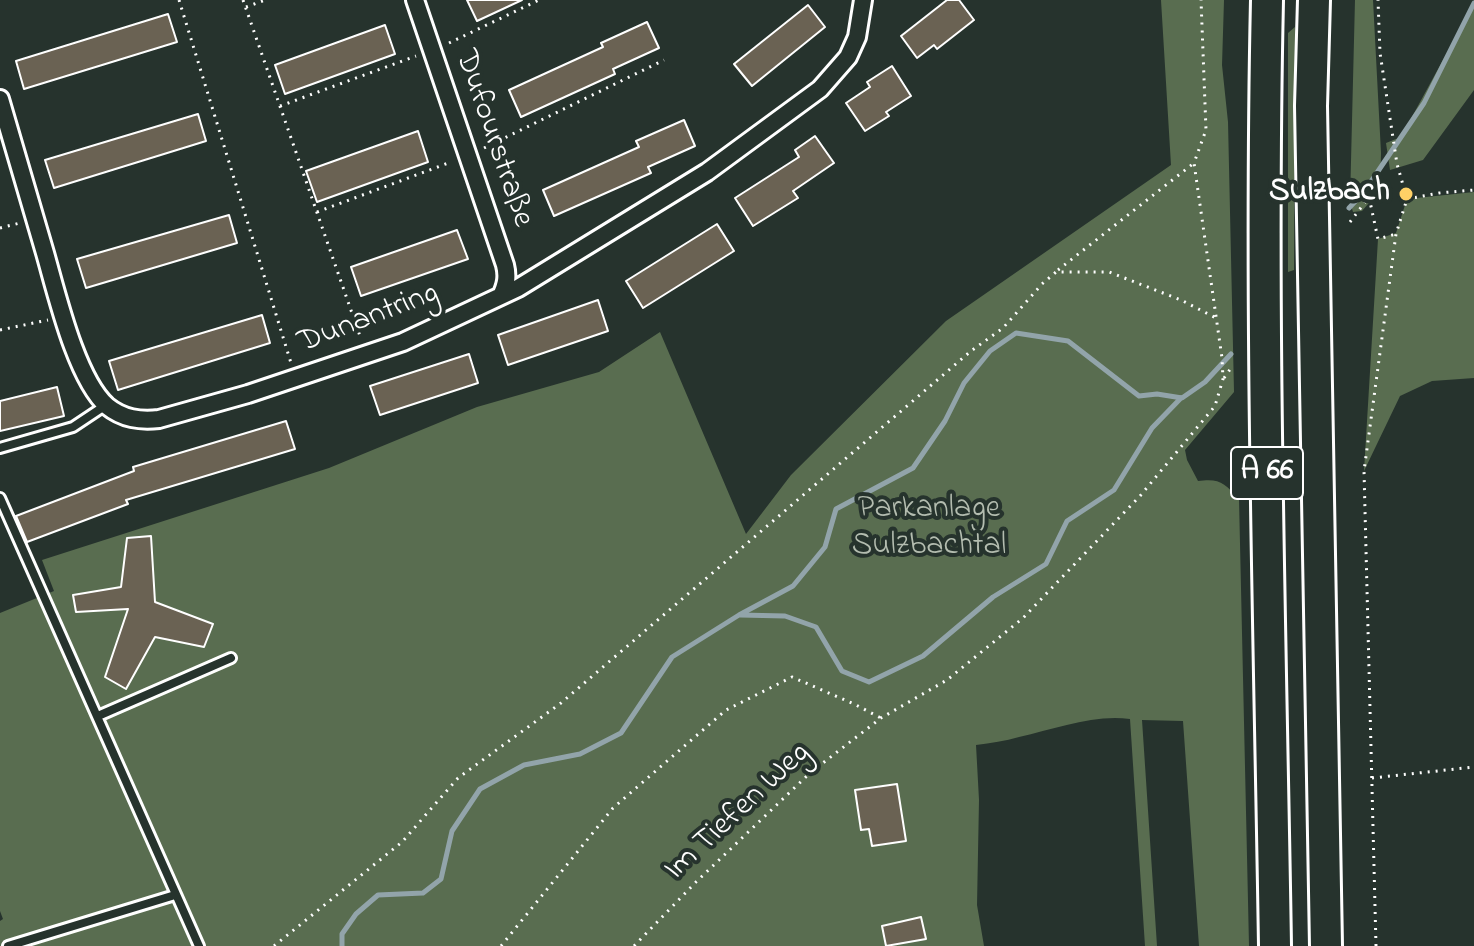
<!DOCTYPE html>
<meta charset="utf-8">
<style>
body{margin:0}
canvas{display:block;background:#26332d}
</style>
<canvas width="1474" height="946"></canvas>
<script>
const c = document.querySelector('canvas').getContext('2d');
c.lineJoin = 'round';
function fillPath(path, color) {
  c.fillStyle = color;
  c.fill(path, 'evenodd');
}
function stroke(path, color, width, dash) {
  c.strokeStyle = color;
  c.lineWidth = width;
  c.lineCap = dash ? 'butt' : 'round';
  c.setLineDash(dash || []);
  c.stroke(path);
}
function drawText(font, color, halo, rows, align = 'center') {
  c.font = font + ' "Indie Flower",sans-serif';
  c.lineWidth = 8;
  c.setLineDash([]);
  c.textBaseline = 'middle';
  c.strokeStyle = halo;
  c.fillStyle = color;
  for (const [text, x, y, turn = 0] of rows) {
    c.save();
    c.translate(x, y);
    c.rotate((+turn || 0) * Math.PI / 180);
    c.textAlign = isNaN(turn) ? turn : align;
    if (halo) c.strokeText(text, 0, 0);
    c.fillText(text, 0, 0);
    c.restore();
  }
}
fillPath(new Path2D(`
 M 1161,0 L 1224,0 L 1222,65 L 1228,122 L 1234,392 L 1185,450 L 1187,460 L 1198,481 C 1220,478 1224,483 1239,499 L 1249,946 L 1199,946 L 1183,721 L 1142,720 L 1157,946 L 1145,946 L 1130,719 C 1094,714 1055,729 1019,737 C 1005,741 991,743 976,745 L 979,800 L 977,905 L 984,946 L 0,946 L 0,921 L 3,919 L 0,911 L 0,613 L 54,591 L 42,560 L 329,468 L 477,407 L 599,372 L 660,332 L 746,534 L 791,475 L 946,321 L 1171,165 Z
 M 1355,0 L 1373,0 L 1381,153 L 1380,190 L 1362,211 L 1353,212 L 1350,202 Z
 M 1474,3 L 1474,90 L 1423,160 L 1390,170 L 1386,143 L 1401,137 Z
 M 1295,27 L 1294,270 L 1288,272 L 1288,33 Z
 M 1474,192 L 1474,378 L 1432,381 L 1400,396 L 1364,471 L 1378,239 L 1396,233 L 1407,199 Z`), '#596d50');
stroke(new Path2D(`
 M 1349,208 L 1364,192 L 1424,103 L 1474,3
 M 740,615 L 785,616 L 816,627 L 842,671 L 869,682 L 923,656 L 993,597 L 1046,564 L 1067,521 L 1114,490 L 1152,428 L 1181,398
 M 342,946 L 342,934 L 356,914 L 378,895 L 423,893 L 441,879 L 452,831 L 480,789 L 524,765 L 580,754 L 621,733 L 672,657 L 739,615 L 793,586 L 825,547 L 836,509 L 913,468 L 945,421 L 964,383 L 990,351 L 1016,333 L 1068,341 L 1139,396 L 1157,394 L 1182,398 L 1205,382 L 1231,354`), '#92a4aa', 5);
const building = new Path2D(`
 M 467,0 L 522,0 L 477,21 Z
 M 947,0 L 959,0 L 974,20 L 937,49 L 934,45 L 917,58 L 901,36 Z
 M 808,5 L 825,27 L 752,86 L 734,64 Z
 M 168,14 L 177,42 L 24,89 L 16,61 Z
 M 647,22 L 659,48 L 613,69 L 615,74 L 521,117 L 509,90 L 603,47 L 601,43 Z
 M 385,25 L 395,54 L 285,94 L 275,65 Z
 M 892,66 L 911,96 L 886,112 L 889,116 L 865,131 L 846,103 L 870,87 L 867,82 Z
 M 198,114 L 206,141 L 54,188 L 45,160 Z
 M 684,120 L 695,146 L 648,167 L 651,173 L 554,216 L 543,190 L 639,147 L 636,141 Z
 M 418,131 L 428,162 L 317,202 L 306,171 Z
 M 815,136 L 834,163 L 793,191 L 798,198 L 753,226 L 735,198 L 799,157 L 795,150 Z
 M 229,215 L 237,243 L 86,288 L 77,259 Z
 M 717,224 L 734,251 L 643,308 L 626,281 Z
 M 457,230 L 468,259 L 361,296 L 351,267 Z
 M 598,300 L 608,331 L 508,365 L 498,335 Z
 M 262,315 L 270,343 L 118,390 L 109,361 Z
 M 469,354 L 478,383 L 380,415 L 370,386 Z
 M 57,387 L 64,416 L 0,431 L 0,401 Z
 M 286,421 L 295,449 L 126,500 L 128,504 L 27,542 L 16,516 L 134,471 L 133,467 Z
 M 151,536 L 155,602 L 213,624 L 204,647 L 155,637 L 126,689 L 105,677 L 128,609 L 76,612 L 73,595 L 121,587 L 127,538 Z
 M 897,784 L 906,841 L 872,846 L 869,829 L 861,830 L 855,790 Z
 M 921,917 L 926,939 L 886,946 L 882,926 Z`);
fillPath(building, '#6a6253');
stroke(building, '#fff', 2);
const service = new Path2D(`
 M 0,448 L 73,427 L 106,405
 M 0,498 L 199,946
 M 98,716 L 231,658
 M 8,946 L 175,895`);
const minor = new Path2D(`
 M 415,0 L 505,265 C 508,277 506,285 501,296
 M 0,99 C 15,151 30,202 45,253 C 57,295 76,378 107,406 C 123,419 140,421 159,419 L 248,394 L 403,342 L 518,288 L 707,172 L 820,89 L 848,57 L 857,37 L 863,0`);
const motorway = new Path2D(`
 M 1267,0 C 1260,315 1270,631 1275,946
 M 1314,0 L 1311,106 L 1326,946`);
stroke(service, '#fff', 14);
stroke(minor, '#fff', 22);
stroke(motorway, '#fff', 36);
stroke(new Path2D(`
 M 179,0 L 291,363
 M 243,0 L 361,339
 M 246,7 L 265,0
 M 449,43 L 539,0
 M 280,106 L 416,56
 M 484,148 L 664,60
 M 1407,199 L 1439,193 L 1474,190
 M 317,212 L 451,162
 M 1350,222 L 1369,197 L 1378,239 L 1396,234
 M 0,228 L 20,223
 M 1058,270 L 1194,163
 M 0,330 L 48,320
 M 1224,378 L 1231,368
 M 1372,778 L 1474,767
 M 274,946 L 402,842 L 458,778 L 561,703 L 971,351 L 1003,328 L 1042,284 L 1056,272 L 1109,272 L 1181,300 L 1216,318
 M 501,946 L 613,808 L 726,710 L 792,677 L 854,704 L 881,718
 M 634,946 L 696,882 L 810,773 L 881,718 L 947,680 L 1023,618 L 1140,496 L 1215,406 L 1223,379 L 1222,358 L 1194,163 L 1206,130 L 1201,0
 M 1376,946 L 1364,471 L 1396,234 L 1407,199 L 1397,164 L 1380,53 L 1378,0`), '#fff', 3, [2, 6]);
stroke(service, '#26332d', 8);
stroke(minor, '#26332d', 16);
stroke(motorway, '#26332d', 30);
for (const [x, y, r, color] of [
 [1406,194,8,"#ffd166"]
]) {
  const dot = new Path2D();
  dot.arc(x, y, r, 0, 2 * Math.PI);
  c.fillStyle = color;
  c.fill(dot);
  stroke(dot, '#26332d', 3);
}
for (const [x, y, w] of [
 [1267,473,72]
]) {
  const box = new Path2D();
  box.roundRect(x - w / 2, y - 26, w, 52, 6);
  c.fillStyle = '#26332d';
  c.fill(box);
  stroke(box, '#fff', 2);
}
drawText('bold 30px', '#fff', null, [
 ["A 66",1267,473]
]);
drawText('32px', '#fff', '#26332d', [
 ["Dufourstraße",492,139,71],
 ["Dunantring",369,320,-21],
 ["Im Tiefen Weg",739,813,-43]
]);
drawText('bold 32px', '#fff', '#26332d', [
 ["Sulzbach",1390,194]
], 'right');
drawText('32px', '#b4bdb0', '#26332d', [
 ["Parkanlage",929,511],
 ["Sulzbachtal",929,548]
]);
</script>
